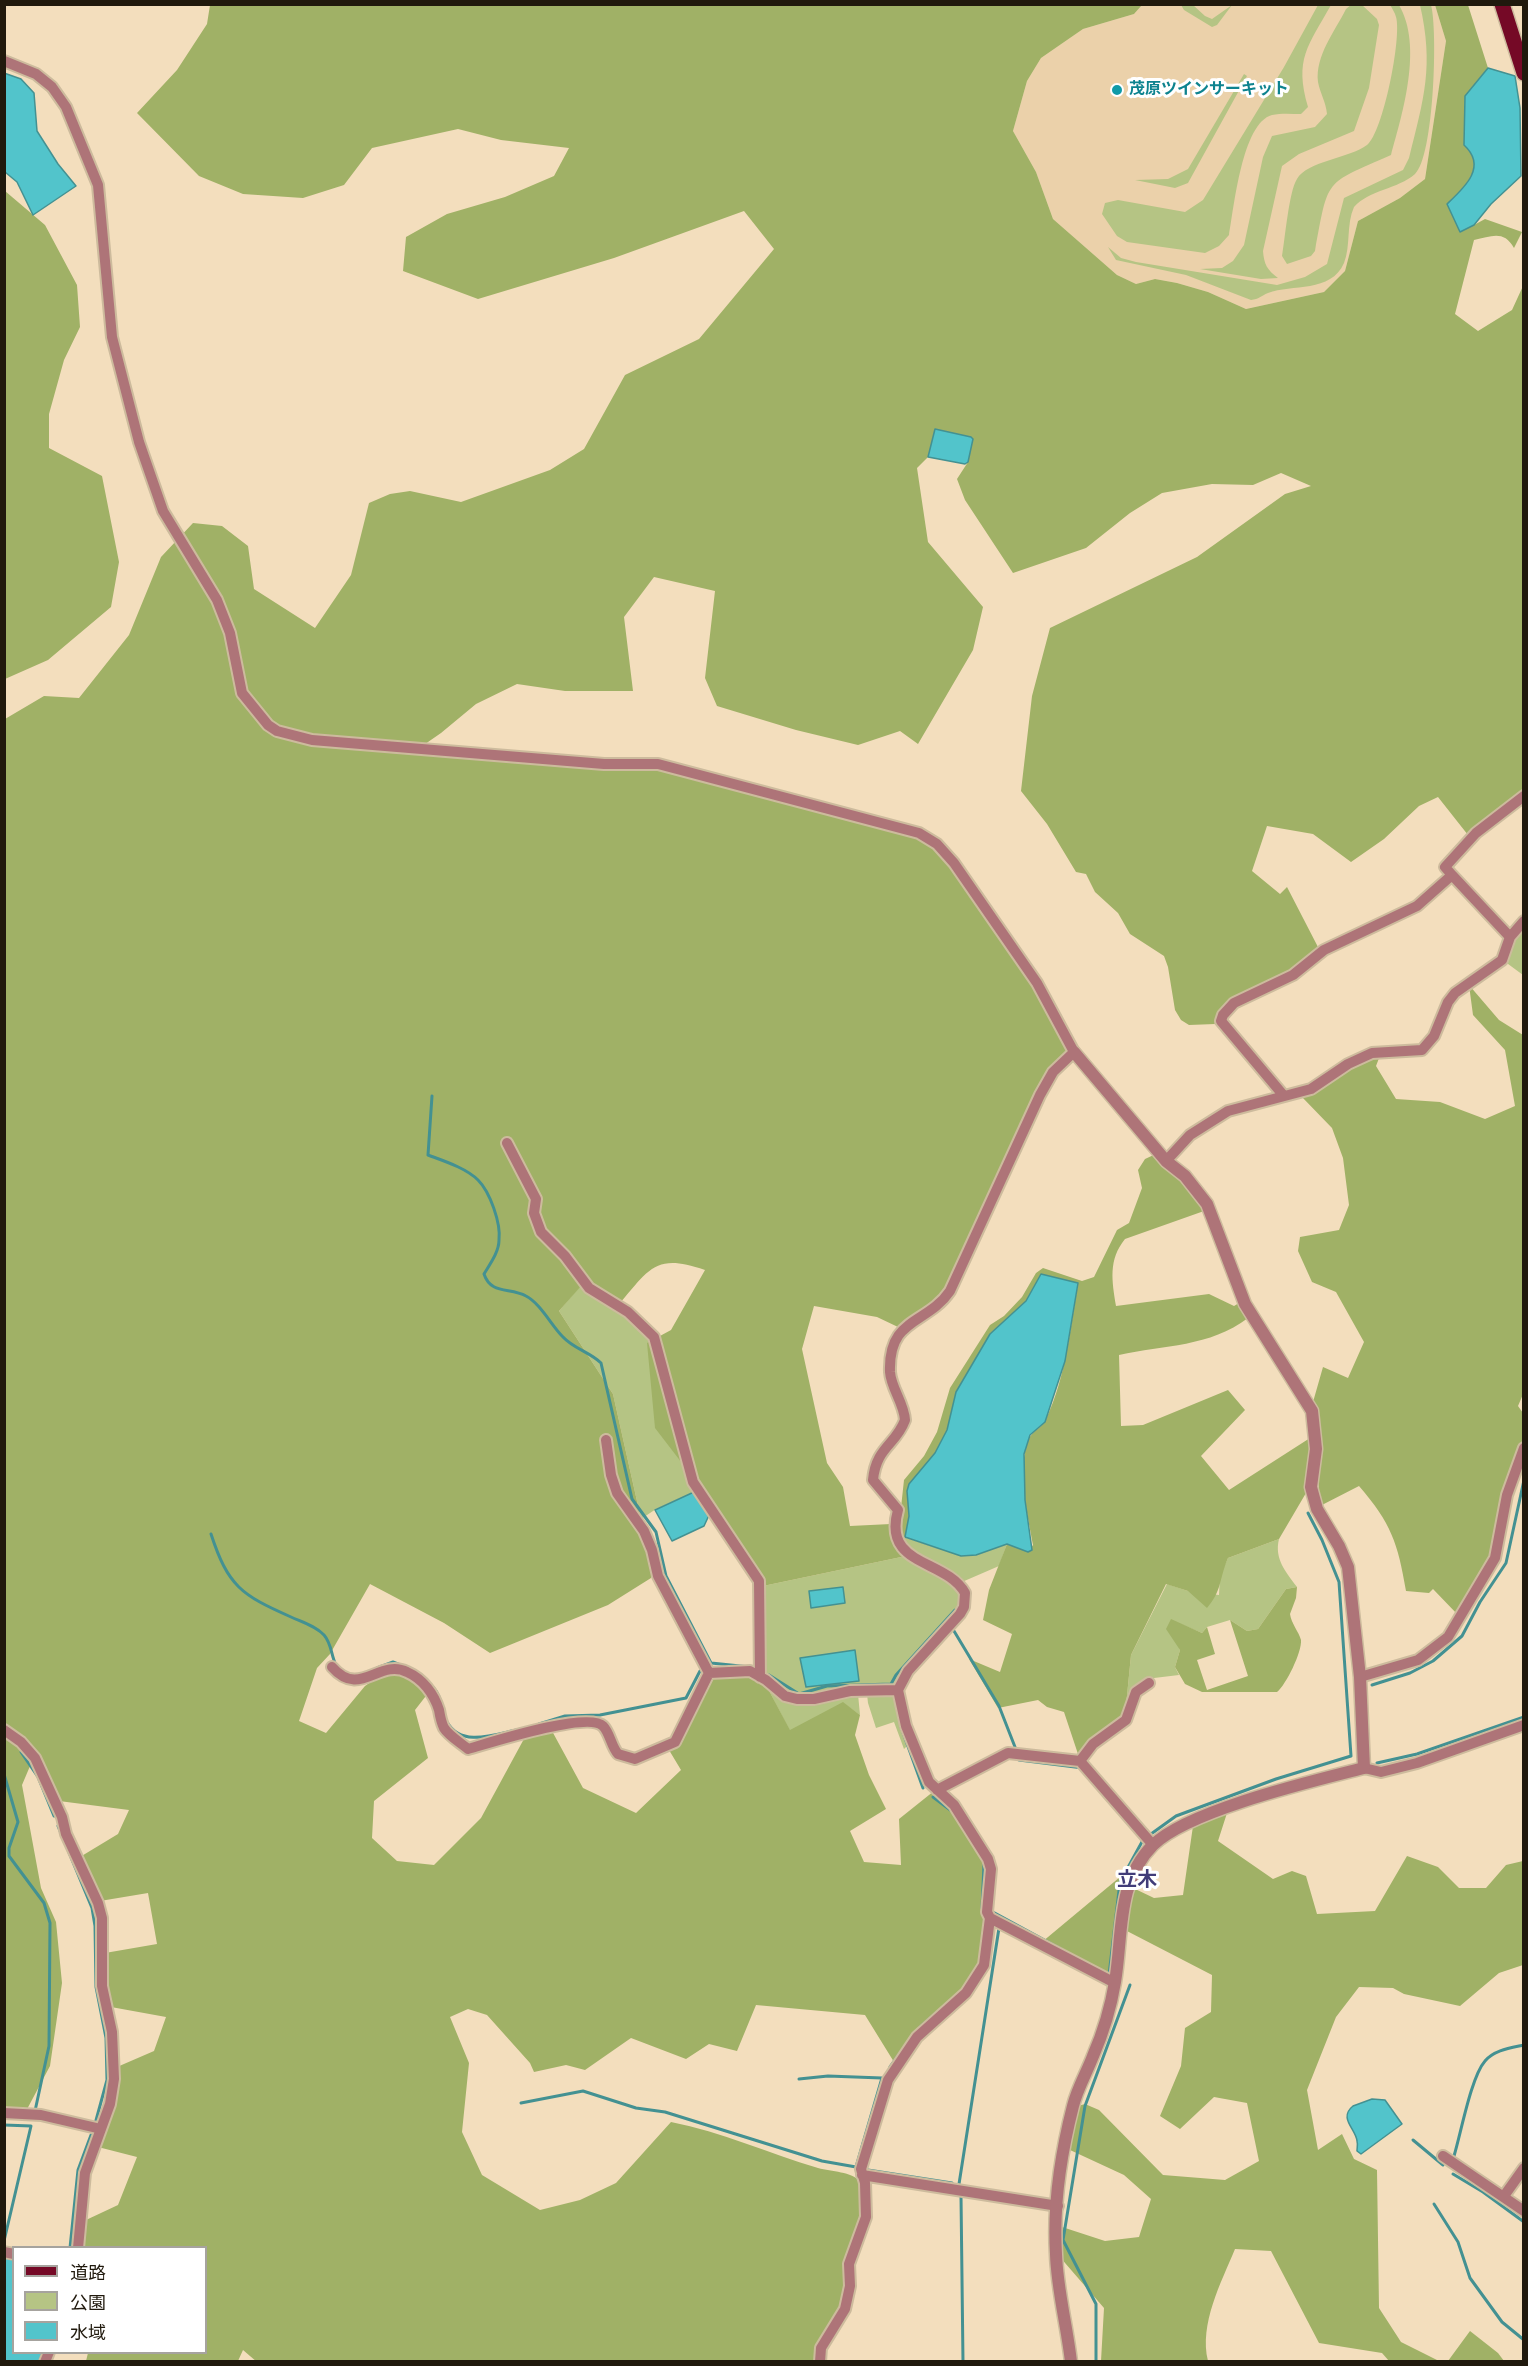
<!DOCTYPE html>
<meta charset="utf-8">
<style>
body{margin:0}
#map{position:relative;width:1528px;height:2366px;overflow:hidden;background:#f3debd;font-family:"Nunito Sans","Noto Sans JP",sans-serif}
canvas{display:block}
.frame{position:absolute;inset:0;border:6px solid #20190d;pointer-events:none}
.legend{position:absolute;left:12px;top:2246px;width:195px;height:108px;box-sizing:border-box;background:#fff;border:2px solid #a6a39e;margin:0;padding:8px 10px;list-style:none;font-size:18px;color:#20190d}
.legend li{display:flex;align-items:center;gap:12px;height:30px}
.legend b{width:30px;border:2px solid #a6a39e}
</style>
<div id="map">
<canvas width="1528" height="2366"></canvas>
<div class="frame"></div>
<ul class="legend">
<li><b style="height:8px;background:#750926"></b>道路</li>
<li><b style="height:16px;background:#b5c484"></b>公園</li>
<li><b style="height:16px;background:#52c4cb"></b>水域</li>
</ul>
</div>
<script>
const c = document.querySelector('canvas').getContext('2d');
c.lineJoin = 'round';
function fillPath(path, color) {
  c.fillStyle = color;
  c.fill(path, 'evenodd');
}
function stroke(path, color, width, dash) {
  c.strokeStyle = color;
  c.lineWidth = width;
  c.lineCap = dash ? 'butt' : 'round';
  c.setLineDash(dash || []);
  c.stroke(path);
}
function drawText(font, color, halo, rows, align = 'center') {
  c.font = font + ' "Nunito Sans","Noto Sans JP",sans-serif';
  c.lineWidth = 6;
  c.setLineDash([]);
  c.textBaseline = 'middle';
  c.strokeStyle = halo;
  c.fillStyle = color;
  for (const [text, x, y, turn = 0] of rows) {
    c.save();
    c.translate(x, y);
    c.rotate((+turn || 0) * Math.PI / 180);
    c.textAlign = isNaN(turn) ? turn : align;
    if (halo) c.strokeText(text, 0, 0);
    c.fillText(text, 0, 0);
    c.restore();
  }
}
fillPath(new Path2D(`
 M 1142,5 L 1435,5 L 1446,41 L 1425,179 L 1400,198 L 1358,221 L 1345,271 L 1324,292 L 1246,309 L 1208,292 L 1177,283 L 1155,279 L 1136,284 L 1117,275 L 1053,219 L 1036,172 L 1013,131 L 1027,81 L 1041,58 L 1083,29 L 1134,14 Z`), '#ebd1aa');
fillPath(new Path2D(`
 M 1352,4 L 1362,5 L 1377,19 L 1379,25 L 1369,88 L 1354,131 L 1299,154 L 1282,166 L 1263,251 C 1264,264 1267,270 1278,278 L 1261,279 L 1200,269 L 1222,268 L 1233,261 L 1244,245 L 1263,157 L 1272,136 L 1315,127 L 1327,114 C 1326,102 1320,93 1318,82 C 1315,56 1335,31 1346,9 Z
 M 1181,5 L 1193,5 L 1205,16 L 1212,19 L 1232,5 L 1217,25 L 1212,27 L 1184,10 Z
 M 1318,5 L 1331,5 C 1308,46 1294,59 1308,107 L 1301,114 C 1292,114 1281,113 1272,115 C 1242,123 1234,208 1229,235 L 1219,246 L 1205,253 L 1127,242 L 1117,236 L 1102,214 L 1105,203 L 1118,200 L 1185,212 L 1203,200 L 1284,67 Z
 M 1390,5 L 1399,5 C 1423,46 1403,112 1391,155 C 1323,185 1329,177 1315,251 L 1311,256 L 1287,264 L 1282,256 C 1285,239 1289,191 1297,179 C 1307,161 1350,158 1367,145 C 1383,133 1402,37 1396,17 C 1395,13 1392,8 1390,5 Z
 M 1420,5 L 1431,5 C 1438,30 1434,157 1415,174 C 1398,189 1369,190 1354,207 C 1346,225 1351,245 1344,263 C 1331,293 1292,284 1268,293 C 1261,296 1259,299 1251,300 L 1186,275 L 1116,260 L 1108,247 L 1121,258 L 1136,262 L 1277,285 L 1305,277 L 1327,264 L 1344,198 L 1403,170 L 1409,158 C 1424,98 1434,66 1420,5 Z
 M 1244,74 L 1247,76 L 1188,183 L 1175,188 L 1135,180 L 1168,179 L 1188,169 Z
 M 1523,925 L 1523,975 L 1504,961 L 1511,941 Z
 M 581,1285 L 618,1309 L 652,1340 L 694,1492 L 656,1509 L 641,1519 L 613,1394 L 559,1311 Z
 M 898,1535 L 961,1556 L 976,1555 L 1007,1544 L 999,1566 L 962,1582 L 913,1554 Z
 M 1279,1539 C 1274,1559 1286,1572 1297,1587 L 1286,1589 L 1258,1629 L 1247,1631 L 1230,1620 L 1207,1627 L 1202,1633 L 1171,1620 L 1180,1650 L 1175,1667 L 1179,1675 L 1154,1678 L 1142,1683 L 1125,1716 L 1131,1655 L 1167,1584 L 1188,1591 L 1219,1595 L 1220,1575 L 1228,1558 Z
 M 906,1556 L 958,1585 L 962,1605 L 895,1686 L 809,1697 L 789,1694 L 763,1674 L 763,1586 Z
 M 766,1685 L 781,1696 L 858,1694 L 860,1715 L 843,1703 L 790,1731 Z
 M 867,1694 L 893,1694 L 898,1697 L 909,1744 L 904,1749 L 894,1722 L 876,1728 L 868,1703 Z`), '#b5c484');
fillPath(new Path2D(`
 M 210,5 L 1142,5 L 1134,14 L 1083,29 L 1041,58 L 1027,81 L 1013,131 L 1036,172 L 1053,219 L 1117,275 L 1136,284 L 1155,279 L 1177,283 L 1208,292 L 1246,309 L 1324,292 L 1345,271 L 1358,221 L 1400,198 L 1425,179 L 1446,41 L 1435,5 L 1468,5 L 1488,68 L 1465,96 L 1464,145 C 1488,167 1464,187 1447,204 L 1474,225 L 1485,219 L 1522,232 L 1514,248 C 1504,230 1492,236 1474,240 L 1455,314 L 1478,331 L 1512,310 L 1523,286 L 1523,791 L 1468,835 L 1438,797 L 1419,806 L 1384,839 L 1351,862 L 1313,834 L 1267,826 L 1252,871 L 1280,894 L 1287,887 L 1319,949 L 1291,974 L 1240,998 L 1215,1024 L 1189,1025 L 1181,1020 L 1175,1010 L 1168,967 L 1164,956 L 1130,934 L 1118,913 L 1095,892 L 1086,874 L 1076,872 L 1047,824 L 1021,791 L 1032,696 L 1050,628 L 1197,557 L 1285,494 L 1311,486 L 1281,473 L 1253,485 L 1212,484 L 1162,493 L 1130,513 L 1086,548 L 1013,573 L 965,500 L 957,479 L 968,462 L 935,429 L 928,457 L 917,468 L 928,542 L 983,607 L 973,650 L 918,744 L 900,731 L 858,745 L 796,730 L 717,706 L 705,678 L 715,591 L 654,577 L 624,617 L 633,691 L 565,691 L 517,684 L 476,704 L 441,733 L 415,751 L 660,767 L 928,840 L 948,859 L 1038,989 L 1069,1050 L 1046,1077 L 947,1290 L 939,1299 L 898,1327 L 877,1317 L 814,1306 L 802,1349 L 827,1463 L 843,1487 L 850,1526 L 891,1524 L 893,1540 L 906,1556 L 763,1586 L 688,1471 L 655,1428 L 647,1343 L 671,1330 L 705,1270 C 656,1253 650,1268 620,1303 L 582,1285 L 559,1311 L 613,1394 L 641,1519 L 653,1538 L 651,1578 L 608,1605 L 490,1653 L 444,1623 L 370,1584 L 330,1654 L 317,1668 L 299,1721 L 326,1733 L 365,1686 L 387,1671 L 405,1673 L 429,1692 L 415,1710 L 428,1758 L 374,1801 L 372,1838 L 397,1861 L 434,1865 L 481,1818 L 525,1737 L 552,1731 L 583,1788 L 636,1813 L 681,1770 L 669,1750 L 707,1678 L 754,1674 L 766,1685 L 790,1730 L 843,1702 L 860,1715 L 855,1735 L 869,1775 L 886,1809 L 850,1831 L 864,1862 L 901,1865 L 899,1819 L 934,1791 L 953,1807 L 988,1868 L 983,1958 L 972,1981 L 915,2034 L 894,2062 L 865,2015 L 756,2005 L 737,2051 L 709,2044 L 686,2059 L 631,2038 L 585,2070 L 566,2065 L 534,2072 L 530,2063 L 487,2015 L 468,2009 L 450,2017 L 469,2063 L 462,2132 L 482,2175 L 540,2210 L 580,2200 L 616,2183 L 671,2122 C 722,2132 768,2153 818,2168 C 832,2172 851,2171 861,2182 C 864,2247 844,2303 818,2361 L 257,2362 L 243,2350 L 238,2361 L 86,2361 L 88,2353 L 206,2352 L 206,2248 L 81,2247 L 86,2220 L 118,2205 L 137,2157 L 98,2147 L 117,2067 L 154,2051 L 166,2017 L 111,2007 L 105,1986 L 105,1953 L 157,1944 L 148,1893 L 100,1901 L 80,1857 L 118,1834 L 129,1810 L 59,1801 L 38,1757 L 5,1726 L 5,719 L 44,696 L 79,698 L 129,635 L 161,557 L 193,523 L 222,526 L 248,546 L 254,589 L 315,628 L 351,575 L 369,503 L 390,494 L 410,491 L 461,502 L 550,470 L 584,449 L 625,375 L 699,339 L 774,249 L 744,211 L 614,258 L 478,299 L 403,271 L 406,237 L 447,214 L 505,197 L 554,176 L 569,148 L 501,140 L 458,129 L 372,148 L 344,185 L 303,198 L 243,194 L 199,176 L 137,113 L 177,70 L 207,24 Z
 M 5,191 L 45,225 L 77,285 L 80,327 L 64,360 L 49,414 L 49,448 L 102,476 L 119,562 L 111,607 L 48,660 L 5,679 Z
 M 1469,985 L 1499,1020 L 1523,1035 L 1524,1392 L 1518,1406 L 1523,1413 L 1524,1442 L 1490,1559 L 1458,1615 L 1433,1589 L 1429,1593 L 1406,1591 C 1398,1543 1391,1523 1359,1486 L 1320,1506 L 1313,1402 L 1323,1367 L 1348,1378 L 1364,1342 L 1336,1292 L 1312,1282 L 1298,1251 L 1300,1237 L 1339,1230 L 1349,1205 L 1343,1158 L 1332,1128 L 1301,1096 L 1349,1067 L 1381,1053 L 1376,1066 L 1396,1099 L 1440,1102 L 1485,1119 L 1515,1106 L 1505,1050 L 1473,1015 Z
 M 1158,1153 L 1197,1198 L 1204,1211 L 1125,1239 C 1108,1260 1112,1281 1116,1306 L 1209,1294 L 1234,1306 L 1239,1303 L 1248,1318 C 1210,1347 1164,1345 1119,1355 L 1121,1426 L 1143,1425 L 1228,1390 L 1245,1410 L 1201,1456 L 1229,1490 L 1310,1438 L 1306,1493 L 1279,1539 L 1228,1558 C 1219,1579 1222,1591 1207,1608 L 1188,1591 L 1166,1584 L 1131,1655 L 1125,1716 L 1079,1757 L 1064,1712 L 1047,1707 L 1038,1700 L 998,1708 L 969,1659 L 1000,1672 L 1012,1634 L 983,1620 L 989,1590 L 1007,1544 L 1028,1552 L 1033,1545 C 1028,1516 1019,1481 1025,1452 C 1029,1428 1040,1432 1046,1419 C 1066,1377 1070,1328 1078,1284 L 1041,1274 L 1026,1301 L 990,1334 L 956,1392 L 947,1430 L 935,1453 L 907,1491 L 909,1516 L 905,1537 L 898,1535 L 904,1480 L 924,1456 L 937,1432 L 950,1388 L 990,1325 L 1004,1316 L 1022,1297 L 1036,1273 L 1043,1268 L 1082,1281 L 1094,1277 L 1117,1230 L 1129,1223 L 1142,1188 L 1138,1170 L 1145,1159 Z
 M 1297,1587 L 1296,1598 L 1290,1614 C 1291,1623 1299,1632 1301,1640 C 1302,1652 1286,1685 1277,1692 L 1202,1692 L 1185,1684 L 1175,1667 L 1180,1650 L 1166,1629 L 1171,1619 L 1202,1633 L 1207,1627 L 1215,1654 L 1197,1660 L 1207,1690 L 1248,1676 L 1230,1620 L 1247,1631 L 1258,1629 L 1286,1589 Z
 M 4,1733 L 33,1759 L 22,1785 L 41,1888 L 56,1922 L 62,1983 L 50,2066 L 25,2113 L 5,2111 Z
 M 1227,1813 L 1218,1841 L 1273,1879 L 1292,1871 L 1306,1876 L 1317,1914 L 1375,1911 L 1407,1856 L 1438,1867 L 1459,1888 L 1486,1888 L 1506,1865 L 1523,1861 L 1523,1965 L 1499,1973 L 1460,2006 L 1404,1994 L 1393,1988 L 1359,1987 L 1336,2017 L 1307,2090 L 1318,2150 L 1342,2134 L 1354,2159 L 1377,2170 L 1379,2308 L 1401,2342 L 1439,2361 L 1389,2361 L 1382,2353 L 1319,2343 L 1271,2251 L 1235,2249 C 1221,2283 1199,2324 1208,2361 L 1101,2361 L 1104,2308 L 1059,2256 L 1059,2226 L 1105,2241 L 1139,2237 L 1151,2199 L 1124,2175 L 1070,2150 L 1078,2106 L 1085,2104 L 1099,2110 L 1163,2175 L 1225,2180 L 1259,2161 L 1247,2103 L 1214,2097 L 1180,2129 L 1160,2116 L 1181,2066 L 1185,2028 L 1211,2012 L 1212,1975 L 1125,1930 L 1131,1887 L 1154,1898 L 1183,1895 L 1193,1826 Z
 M 1132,1867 L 1112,1976 L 1042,1942 Z
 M 1470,2331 L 1498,2353 L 1504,2361 L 1448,2361 Z`), '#a0b166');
const water = new Path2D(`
 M 1488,68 L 1515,76 L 1520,108 L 1521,176 L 1491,204 L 1474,225 L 1460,232 L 1447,204 C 1464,188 1488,167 1464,145 L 1465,96 Z
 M 4,73 L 21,79 L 34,93 L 37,131 L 58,164 L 76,186 L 33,215 L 17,182 L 5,172 Z
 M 935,429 L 971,437 L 973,439 L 968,462 L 965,464 L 928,457 Z
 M 1041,1274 L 1078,1283 L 1065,1361 L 1045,1422 L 1030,1435 L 1024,1454 L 1025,1500 L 1032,1550 L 1028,1552 L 1007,1544 L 976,1555 L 961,1556 L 905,1537 L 909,1516 L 907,1491 L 909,1484 L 935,1453 L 947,1430 L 956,1392 L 990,1334 L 1026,1301 Z
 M 694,1492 L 710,1513 L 704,1526 L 672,1541 L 655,1510 Z
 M 843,1587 L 845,1603 L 811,1608 L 809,1591 Z
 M 855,1650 L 859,1681 L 806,1687 L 800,1658 Z
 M 1372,2099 L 1385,2100 L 1402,2124 L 1361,2154 L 1357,2151 C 1357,2148 1358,2144 1357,2141 C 1356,2129 1338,2118 1353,2106 Z
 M 4,2257 L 13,2260 L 14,2352 L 42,2353 L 39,2361 L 5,2361 Z`);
fillPath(water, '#52c4cb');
stroke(water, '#439192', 1.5);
stroke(new Path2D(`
 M 432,1096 L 428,1155 C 444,1161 466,1168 478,1180 C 490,1192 501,1223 499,1240 C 499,1252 490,1264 484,1274 C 491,1295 510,1287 526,1296 C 541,1304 551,1325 563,1337 C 574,1349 590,1352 601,1363 L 632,1499 L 656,1532 L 666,1576 L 711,1663 L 750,1667
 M 211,1534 C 228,1586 241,1595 291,1617 C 302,1622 316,1626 324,1635 C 332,1644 331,1656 336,1665
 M 954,1631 L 999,1706 L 1015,1747
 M 377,1668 L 393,1662 L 415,1671
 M 769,1675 L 799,1694 L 827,1686 L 891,1684 L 896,1675 L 955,1610
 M 1372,1685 L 1410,1673 L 1433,1661 L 1462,1636 L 1480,1602 L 1506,1563 L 1524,1480
 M 433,1687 C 443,1698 441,1710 447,1722 C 462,1749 498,1733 521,1729
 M 539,1724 L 565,1716 L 600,1715 L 686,1698 L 700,1671
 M 901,1727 L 923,1788
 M 21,1752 L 38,1777 L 54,1816
 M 1019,1760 L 1083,1768
 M 1377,1763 L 1417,1754 L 1524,1717
 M 4,1774 L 18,1822 L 9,1848 L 9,1856 L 44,1903 L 50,1923 L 49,2046 L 35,2111
 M 933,1797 L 953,1812
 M 58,1826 L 92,1908 L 95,1926 L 96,1987 L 106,2038 L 107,2080 L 95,2124
 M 1151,1834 L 1176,1816 L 1276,1779 L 1351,1756 L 1339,1582 L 1322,1540 L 1308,1513
 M 982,1908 L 984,1864
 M 991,1911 L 1061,1949
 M 1107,1974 L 1109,1975 L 1120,1882 L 1143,1840
 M 920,2027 L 937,2012
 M 890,2067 L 908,2042
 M 521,2103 L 583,2091 L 636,2108 L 665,2112 L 822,2161 L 856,2167 L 882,2078 L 828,2076 L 799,2079
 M 4,2125 L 31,2126 L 4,2241
 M 1413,2140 L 1443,2165
 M 1454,2156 C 1461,2133 1471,2077 1485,2061 C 1494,2050 1510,2048 1524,2045
 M 868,2170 L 952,2183
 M 1453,2174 L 1483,2192 L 1524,2222
 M 959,2184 L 999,1928
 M 961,2196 L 963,2362
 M 1434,2204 L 1458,2242 L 1470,2278 L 1502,2322 L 1524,2340
 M 70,2248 L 78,2170 L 91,2135
 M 1096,2362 L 1096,2304 L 1063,2240 L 1085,2106 L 1130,1985`), '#439192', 3);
const minor = new Path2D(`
 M 4,61 L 36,74 L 52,87 L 66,107 L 98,185 L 112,337 L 139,442 L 163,511 L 217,600 L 230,633 L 242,693 L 268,725 L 277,731 L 312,740 L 604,764 L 658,764 L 919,833 L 937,844 L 954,863 L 1037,983 L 1074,1052 L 1053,1072 L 1040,1095 L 950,1291 C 927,1325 888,1317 890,1372 C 891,1388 904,1403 905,1420 C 896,1445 876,1447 873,1480 L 898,1510 C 882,1567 945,1558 965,1593 L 964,1607 L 960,1614 L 908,1671 L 898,1690 L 906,1726 L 929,1782 L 954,1805 L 988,1859 L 991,1869 L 987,1912 L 990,1918 L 984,1965 L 966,1993 L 917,2037 L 888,2080 L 861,2169 L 865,2183 L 866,2217 L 849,2264 L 850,2286 L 845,2309 L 821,2348 L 820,2362
 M 1452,875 L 1445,867 L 1476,833 L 1524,796
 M 1284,1096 L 1221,1021 L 1223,1015 L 1234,1003 L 1293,975 L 1324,950 L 1417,906 L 1452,875 L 1510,937
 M 507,1143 L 536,1199 L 534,1213 L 541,1232 L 565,1256 L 589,1288 L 628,1312 L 654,1337 L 693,1482 L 759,1581 L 760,1677
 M 1166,1161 L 1190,1135 L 1228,1111 L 1311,1089 L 1348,1064 L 1372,1053 L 1422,1050 L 1434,1036 L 1448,1002 L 1455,993 L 1502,960 L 1510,937 L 1524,921
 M 606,1440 L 611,1475 L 617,1493 L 644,1531 L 652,1550 L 658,1576 L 709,1673
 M 332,1667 C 360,1699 379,1658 407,1672 C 423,1679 434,1694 439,1710 C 440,1716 441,1722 444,1728 C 449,1736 461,1743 468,1749 C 489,1743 588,1711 603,1726 C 610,1733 611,1746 618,1754 L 635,1759 L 675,1742 L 709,1673 L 750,1671 L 766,1680 L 785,1696 L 797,1699 L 814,1699 L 850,1691 L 898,1690
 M 1360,1677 L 1418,1660 L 1448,1637 L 1495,1558 L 1507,1495 L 1524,1448
 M 4,1730 L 21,1742 L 35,1758 L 62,1817 L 66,1834 L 98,1903 L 102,1918 L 102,1986 L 112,2032 L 114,2079 L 110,2104 L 85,2173 L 78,2248
 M 1080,1761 L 1093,1744 L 1126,1720 L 1136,1692 L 1149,1683
 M 1364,1768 L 1381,1772 L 1417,1763 L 1524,1725
 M 937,1790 L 1008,1753 L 1080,1761 L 1153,1845
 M 990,1918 L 1115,1983
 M 4,2113 L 41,2115 L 101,2129
 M 1443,2156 L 1524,2211
 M 862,2175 L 1058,2206
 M 1504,2196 L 1524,2168
 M 4,2252 L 14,2254
 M 45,2362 L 49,2352`);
const tertiary = new Path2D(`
 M 1071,2362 C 1067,2326 1057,2289 1056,2254 C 1053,2206 1061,2153 1073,2106 C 1077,2089 1087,2072 1093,2056 C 1103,2033 1111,2006 1115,1982 C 1123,1935 1116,1882 1153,1845 C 1189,1810 1313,1781 1364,1768 L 1360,1677 L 1348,1567 L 1339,1546 L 1317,1509 L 1311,1487 L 1316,1449 L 1312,1411 L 1245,1304 L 1207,1204 L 1185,1176 L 1166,1161 L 1074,1052`);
const primary = new Path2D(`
 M 1502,4 L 1524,73`);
stroke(minor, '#cdbb9d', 14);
stroke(tertiary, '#cdbb9d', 15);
stroke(primary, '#cdbb9d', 18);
stroke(minor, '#ae7478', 10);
stroke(tertiary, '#ae7478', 12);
stroke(primary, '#750926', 15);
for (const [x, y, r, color] of [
 [1117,90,6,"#0f9aa8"]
]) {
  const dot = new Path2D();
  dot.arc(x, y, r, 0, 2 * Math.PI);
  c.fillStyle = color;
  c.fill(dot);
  stroke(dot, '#fff', 2);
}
drawText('bold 16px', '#0d838f', '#fff', [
 ["茂原ツインサーキット",1129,90]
], 'left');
drawText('bold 20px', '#413c78', '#fff', [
 ["立木",1137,1881]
]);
</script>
